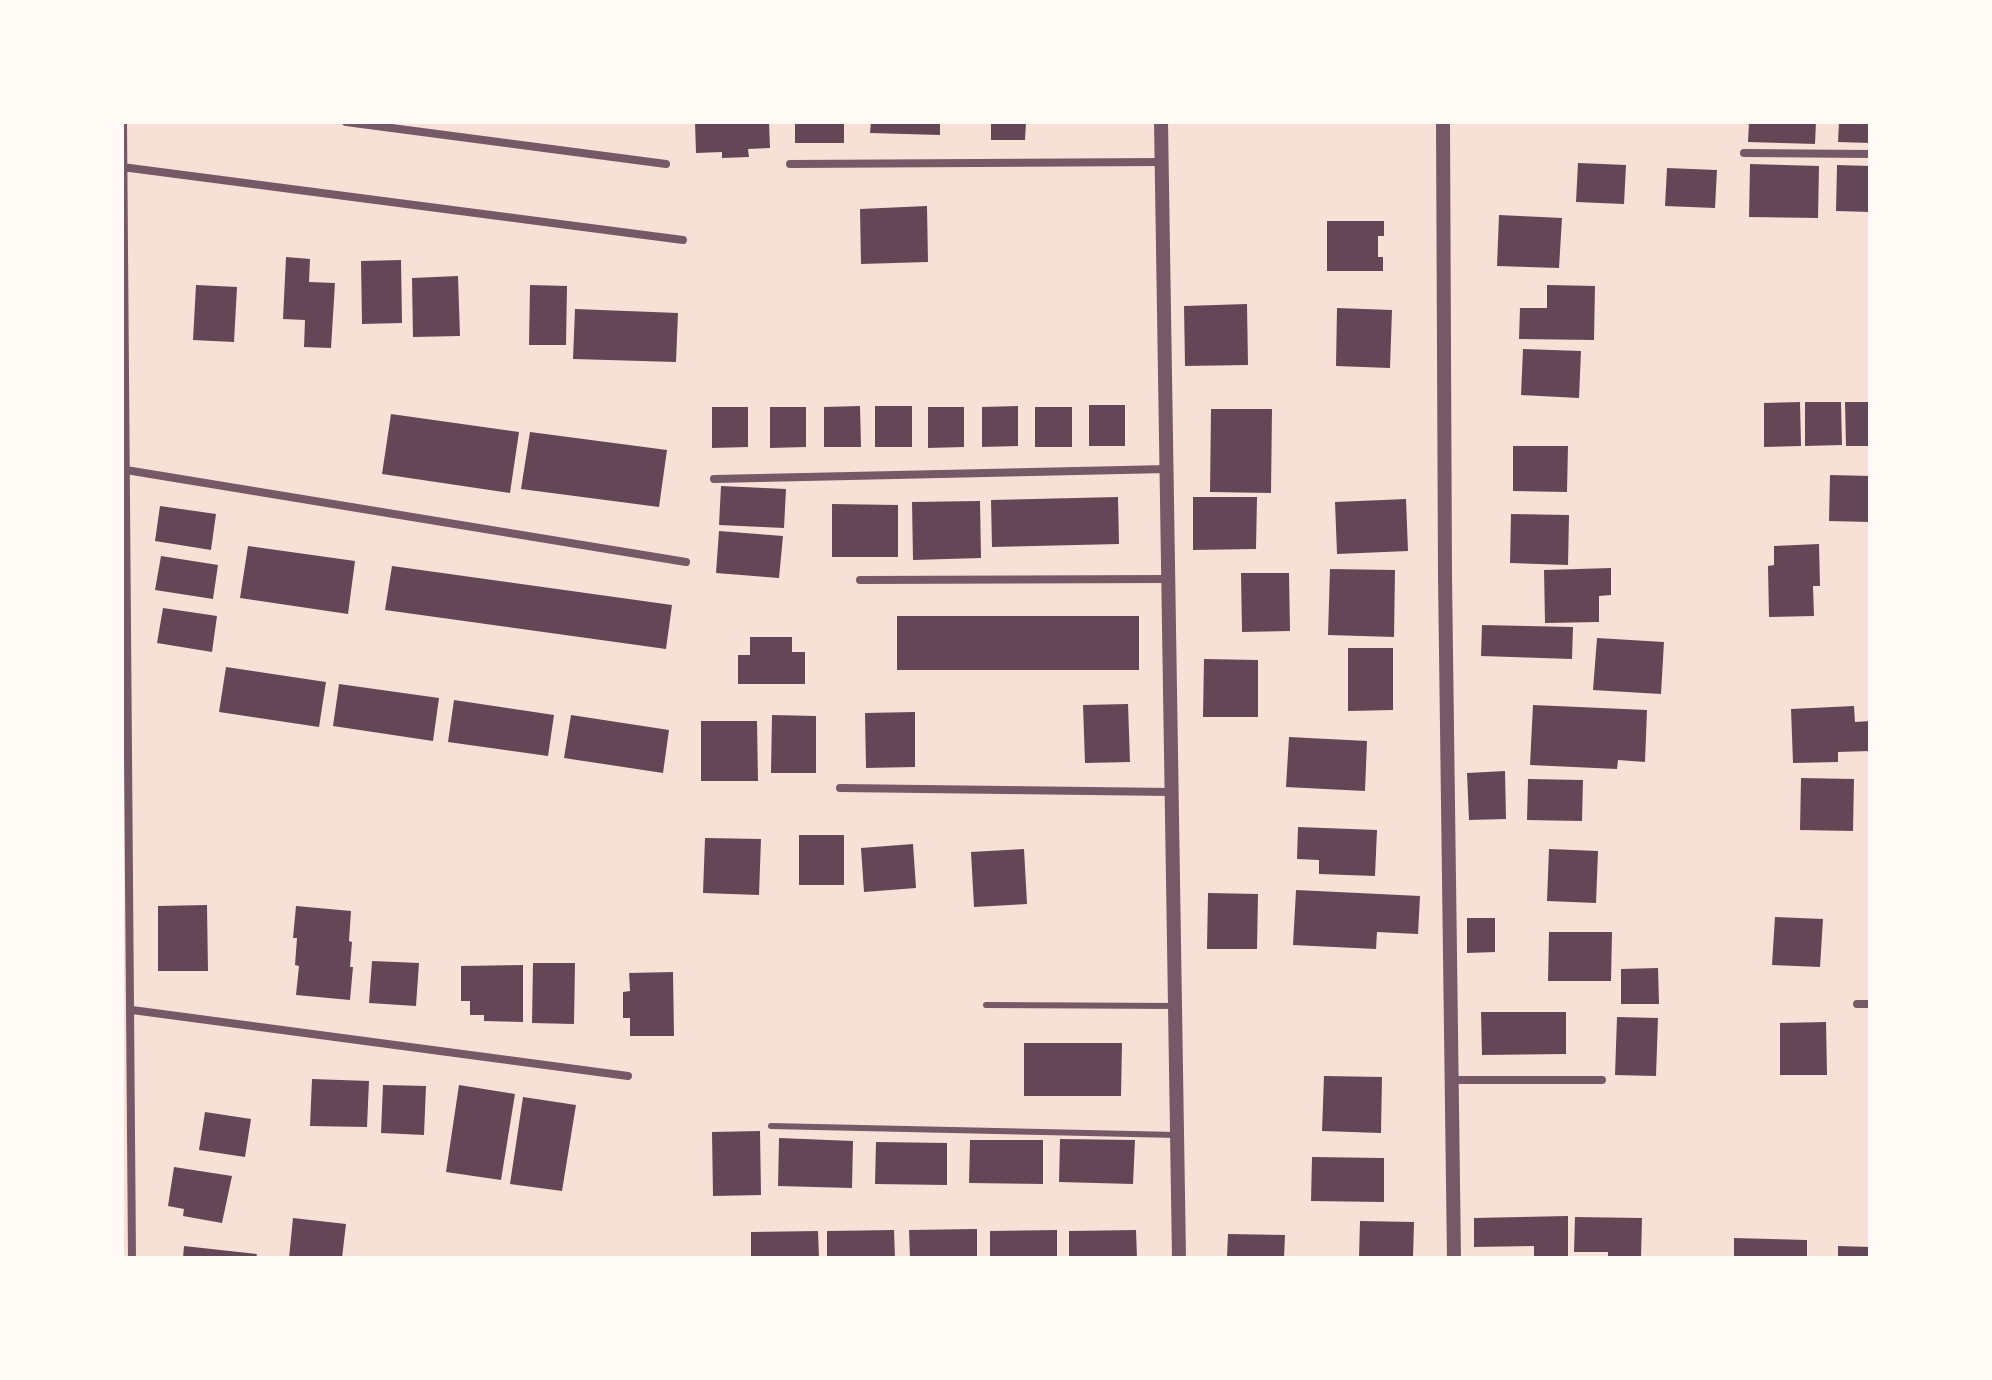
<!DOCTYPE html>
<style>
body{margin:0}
#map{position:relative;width:1992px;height:1380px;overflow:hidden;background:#f7e1d7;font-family:Literata,serif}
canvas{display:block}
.frame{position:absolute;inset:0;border:124px solid #fffaf5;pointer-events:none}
</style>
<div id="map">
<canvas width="1992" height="1380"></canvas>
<div class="frame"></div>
</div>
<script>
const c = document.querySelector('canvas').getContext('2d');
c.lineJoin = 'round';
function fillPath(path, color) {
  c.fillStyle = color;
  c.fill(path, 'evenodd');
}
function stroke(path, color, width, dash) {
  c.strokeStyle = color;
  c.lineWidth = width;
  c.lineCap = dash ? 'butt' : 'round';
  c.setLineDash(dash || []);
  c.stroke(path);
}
fillPath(new Path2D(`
 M 695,122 L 769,122 L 770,148 L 748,149 L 749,157 L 722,158 L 722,152 L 696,153 Z
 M 795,122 L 844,122 L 844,143 L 795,143 Z
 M 871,122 L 940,122 L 940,135 L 870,133 Z
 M 991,122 L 1026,122 L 1025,140 L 991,140 Z
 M 1749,122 L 1816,122 L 1815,144 L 1748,142 Z
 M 1839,122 L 1870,122 L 1870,143 L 1838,142 Z
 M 1578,163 L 1626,165 L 1624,204 L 1576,202 Z
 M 1750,164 L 1819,166 L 1818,218 L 1749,217 Z
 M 1837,165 L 1870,166 L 1870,212 L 1836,211 Z
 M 1667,168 L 1717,170 L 1715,208 L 1665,206 Z
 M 927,206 L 928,262 L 861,264 L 860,209 Z
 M 1499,215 L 1562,218 L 1559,268 L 1497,266 Z
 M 1327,221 L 1384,221 L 1384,236 L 1378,236 L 1378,257 L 1383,257 L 1383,271 L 1327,271 Z
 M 286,257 L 310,259 L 309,282 L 335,283 L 331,348 L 304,347 L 305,320 L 283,319 Z
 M 401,260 L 402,323 L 362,324 L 361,261 Z
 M 458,276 L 460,336 L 413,337 L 412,278 Z
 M 196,285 L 237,287 L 234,342 L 193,340 Z
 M 530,285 L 567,286 L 566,345 L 529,345 Z
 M 1547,285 L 1595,286 L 1594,340 L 1519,339 L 1520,308 L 1547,308 Z
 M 1247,304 L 1248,365 L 1185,366 L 1184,306 Z
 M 1337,308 L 1392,310 L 1390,368 L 1336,366 Z
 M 575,309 L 678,313 L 676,362 L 573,359 Z
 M 1523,349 L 1581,351 L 1579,398 L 1521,395 Z
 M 1800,402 L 1801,446 L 1764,447 L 1764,403 Z
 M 1805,402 L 1841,402 L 1842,445 L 1805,446 Z
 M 1845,402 L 1870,402 L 1870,446 L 1846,446 Z
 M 1089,405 L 1125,405 L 1125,446 L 1089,446 Z
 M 860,406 L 861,447 L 824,447 L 824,407 Z
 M 875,406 L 912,406 L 912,447 L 875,447 Z
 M 1018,406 L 1018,446 L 982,447 L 982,407 Z
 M 712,407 L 748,407 L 748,447 L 712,448 Z
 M 770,407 L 806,407 L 806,447 L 770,448 Z
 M 928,407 L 964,407 L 964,447 L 928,448 Z
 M 1035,407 L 1072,407 L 1072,447 L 1035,447 Z
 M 1211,409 L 1272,409 L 1271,493 L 1210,492 Z
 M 391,414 L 519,432 L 510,493 L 382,474 Z
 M 530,432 L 667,450 L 659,507 L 521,489 Z
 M 1513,446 L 1568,446 L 1567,492 L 1513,491 Z
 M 1830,475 L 1870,476 L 1870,522 L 1829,521 Z
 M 721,486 L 786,489 L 784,528 L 719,525 Z
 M 1118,497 L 1119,544 L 992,547 L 991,500 Z
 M 1193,497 L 1257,497 L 1256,549 L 1193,550 Z
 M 1406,499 L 1408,551 L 1337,554 L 1335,502 Z
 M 980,501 L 981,558 L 913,560 L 912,502 Z
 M 832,504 L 898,505 L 898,557 L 832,557 Z
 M 160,506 L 216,514 L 211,550 L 155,541 Z
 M 1511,514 L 1569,515 L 1568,565 L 1510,563 Z
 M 719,531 L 783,536 L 779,578 L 716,573 Z
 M 1819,544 L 1820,586 L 1813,586 L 1814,616 L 1769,617 L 1768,566 L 1774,565 L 1774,546 Z
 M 248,546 L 355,561 L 348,614 L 240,598 Z
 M 161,556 L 218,565 L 213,599 L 155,590 Z
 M 392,566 L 672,605 L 666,649 L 385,610 Z
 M 1611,568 L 1611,595 L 1599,596 L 1599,622 L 1545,623 L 1544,570 Z
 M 1330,569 L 1395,570 L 1394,637 L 1328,635 Z
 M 1241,573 L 1289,573 L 1290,631 L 1242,632 Z
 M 163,608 L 217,616 L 212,652 L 157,643 Z
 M 897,616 L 1139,616 L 1139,670 L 897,670 Z
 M 1482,625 L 1573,627 L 1572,659 L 1481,656 Z
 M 750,637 L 792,637 L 792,652 L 805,652 L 805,684 L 738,684 L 738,655 L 750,655 Z
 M 1597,638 L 1664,642 L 1661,694 L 1593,690 Z
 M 1348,648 L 1393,648 L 1393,710 L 1348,711 Z
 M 1204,659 L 1258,660 L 1258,717 L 1203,717 Z
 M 226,667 L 326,682 L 319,727 L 219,712 Z
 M 339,684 L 439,698 L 433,741 L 333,726 Z
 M 454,700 L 554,715 L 548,756 L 448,742 Z
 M 1128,704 L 1130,762 L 1085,763 L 1083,705 Z
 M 1533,705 L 1647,710 L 1645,762 L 1618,760 L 1617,769 L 1530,765 Z
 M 1854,706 L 1855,722 L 1870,721 L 1870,751 L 1838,752 L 1838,762 L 1793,763 L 1791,709 Z
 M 915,712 L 915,767 L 866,768 L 865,713 Z
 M 571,715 L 669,730 L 663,773 L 564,758 Z
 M 772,715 L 816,716 L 816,773 L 771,773 Z
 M 701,721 L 757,721 L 758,781 L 701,781 Z
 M 1289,737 L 1367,741 L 1365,791 L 1286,787 Z
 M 1505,771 L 1506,819 L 1469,820 L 1467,773 Z
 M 1801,778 L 1854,779 L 1853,831 L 1800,830 Z
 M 1528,779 L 1583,780 L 1582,821 L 1527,820 Z
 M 1298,827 L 1377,830 L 1375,876 L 1319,874 L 1319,860 L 1297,859 Z
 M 799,835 L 844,835 L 844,885 L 799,885 Z
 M 705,838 L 761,839 L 759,895 L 703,893 Z
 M 913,844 L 916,888 L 864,892 L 861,848 Z
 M 1024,849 L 1027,904 L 974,907 L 971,852 Z
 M 1549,849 L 1598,851 L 1596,903 L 1547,901 Z
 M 1296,890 L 1420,896 L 1418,934 L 1377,932 L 1376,949 L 1293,945 Z
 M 1208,893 L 1258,894 L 1257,949 L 1207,949 Z
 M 207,905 L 208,971 L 158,971 L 158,906 Z
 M 296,906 L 351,911 L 349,941 L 352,942 L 350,967 L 353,967 L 350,1000 L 296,995 L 299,966 L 295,965 L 297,938 L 293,938 Z
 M 1775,917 L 1823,919 L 1820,967 L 1772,965 Z
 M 1467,918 L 1495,918 L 1495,952 L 1467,953 Z
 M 1549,932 L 1612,932 L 1611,981 L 1548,981 Z
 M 372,961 L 419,963 L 416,1006 L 369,1003 Z
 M 533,963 L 575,963 L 574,1024 L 532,1023 Z
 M 523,965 L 523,1022 L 484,1021 L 484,1015 L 470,1015 L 470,1001 L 461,1001 L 461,966 Z
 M 1658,968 L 1659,1004 L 1621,1004 L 1621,969 Z
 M 673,972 L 674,1036 L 630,1036 L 630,1018 L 623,1018 L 623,992 L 630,991 L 629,973 Z
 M 1481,1012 L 1566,1012 L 1566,1054 L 1482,1055 Z
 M 1617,1017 L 1658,1018 L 1656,1076 L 1615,1075 Z
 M 1826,1022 L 1827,1075 L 1780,1075 L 1780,1023 Z
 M 1024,1043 L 1122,1043 L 1121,1096 L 1024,1096 Z
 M 1324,1076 L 1382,1077 L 1381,1133 L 1322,1131 Z
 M 312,1079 L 369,1081 L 367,1127 L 310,1126 Z
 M 383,1085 L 426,1086 L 424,1135 L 381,1133 Z
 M 459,1085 L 515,1094 L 501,1180 L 446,1172 Z
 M 523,1097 L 576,1105 L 562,1191 L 510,1184 Z
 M 205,1112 L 251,1119 L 245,1157 L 199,1150 Z
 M 760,1131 L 761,1195 L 713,1196 L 712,1132 Z
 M 779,1138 L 853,1141 L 852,1188 L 778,1186 Z
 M 1060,1139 L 1135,1140 L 1133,1184 L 1059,1182 Z
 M 970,1140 L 1043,1140 L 1043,1184 L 969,1183 Z
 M 876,1142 L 947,1143 L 947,1185 L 875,1184 Z
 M 1312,1157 L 1384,1158 L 1384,1202 L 1311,1201 Z
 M 174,1167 L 232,1176 L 222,1223 L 183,1216 L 184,1209 L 168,1206 Z
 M 1568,1216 L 1568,1258 L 1534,1258 L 1534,1246 L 1474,1247 L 1474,1218 Z
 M 1575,1217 L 1642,1218 L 1641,1258 L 1608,1258 L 1608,1252 L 1574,1252 Z
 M 293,1218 L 346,1224 L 342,1258 L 289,1258 Z
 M 1360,1221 L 1414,1222 L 1413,1258 L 1359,1258 Z
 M 977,1229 L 977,1258 L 910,1258 L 909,1230 Z
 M 894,1230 L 895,1258 L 827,1258 L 827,1231 Z
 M 1057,1230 L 1057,1258 L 990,1258 L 990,1231 Z
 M 1136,1230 L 1137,1258 L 1069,1258 L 1069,1231 Z
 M 818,1231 L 819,1258 L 751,1258 L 751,1232 Z
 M 1228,1234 L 1285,1235 L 1284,1258 L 1227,1258 Z
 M 1734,1238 L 1807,1240 L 1807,1258 L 1734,1258 Z
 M 184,1246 L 257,1254 L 256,1258 L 183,1258 Z
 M 1838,1246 L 1870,1247 L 1870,1258 L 1838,1258 Z`), '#644757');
stroke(new Path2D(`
 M 986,1005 L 1175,1006
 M 771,1126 L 1177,1135`), '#755966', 6);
stroke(new Path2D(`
 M 123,122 L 132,1258
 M 346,122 L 666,164
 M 1744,153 L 1870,154
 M 790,164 L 1162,162
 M 122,167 L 683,240
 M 126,470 L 686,562
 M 714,479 L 1167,469
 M 860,580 L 1169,579
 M 840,788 L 1172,792
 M 1857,1004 L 1870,1004
 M 132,1010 L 628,1076
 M 1451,1080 L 1602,1080`), '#755966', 8);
stroke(new Path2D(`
 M 1161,122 L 1179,1258
 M 1443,122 L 1445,576 L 1454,1258`), '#755966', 14);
</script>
